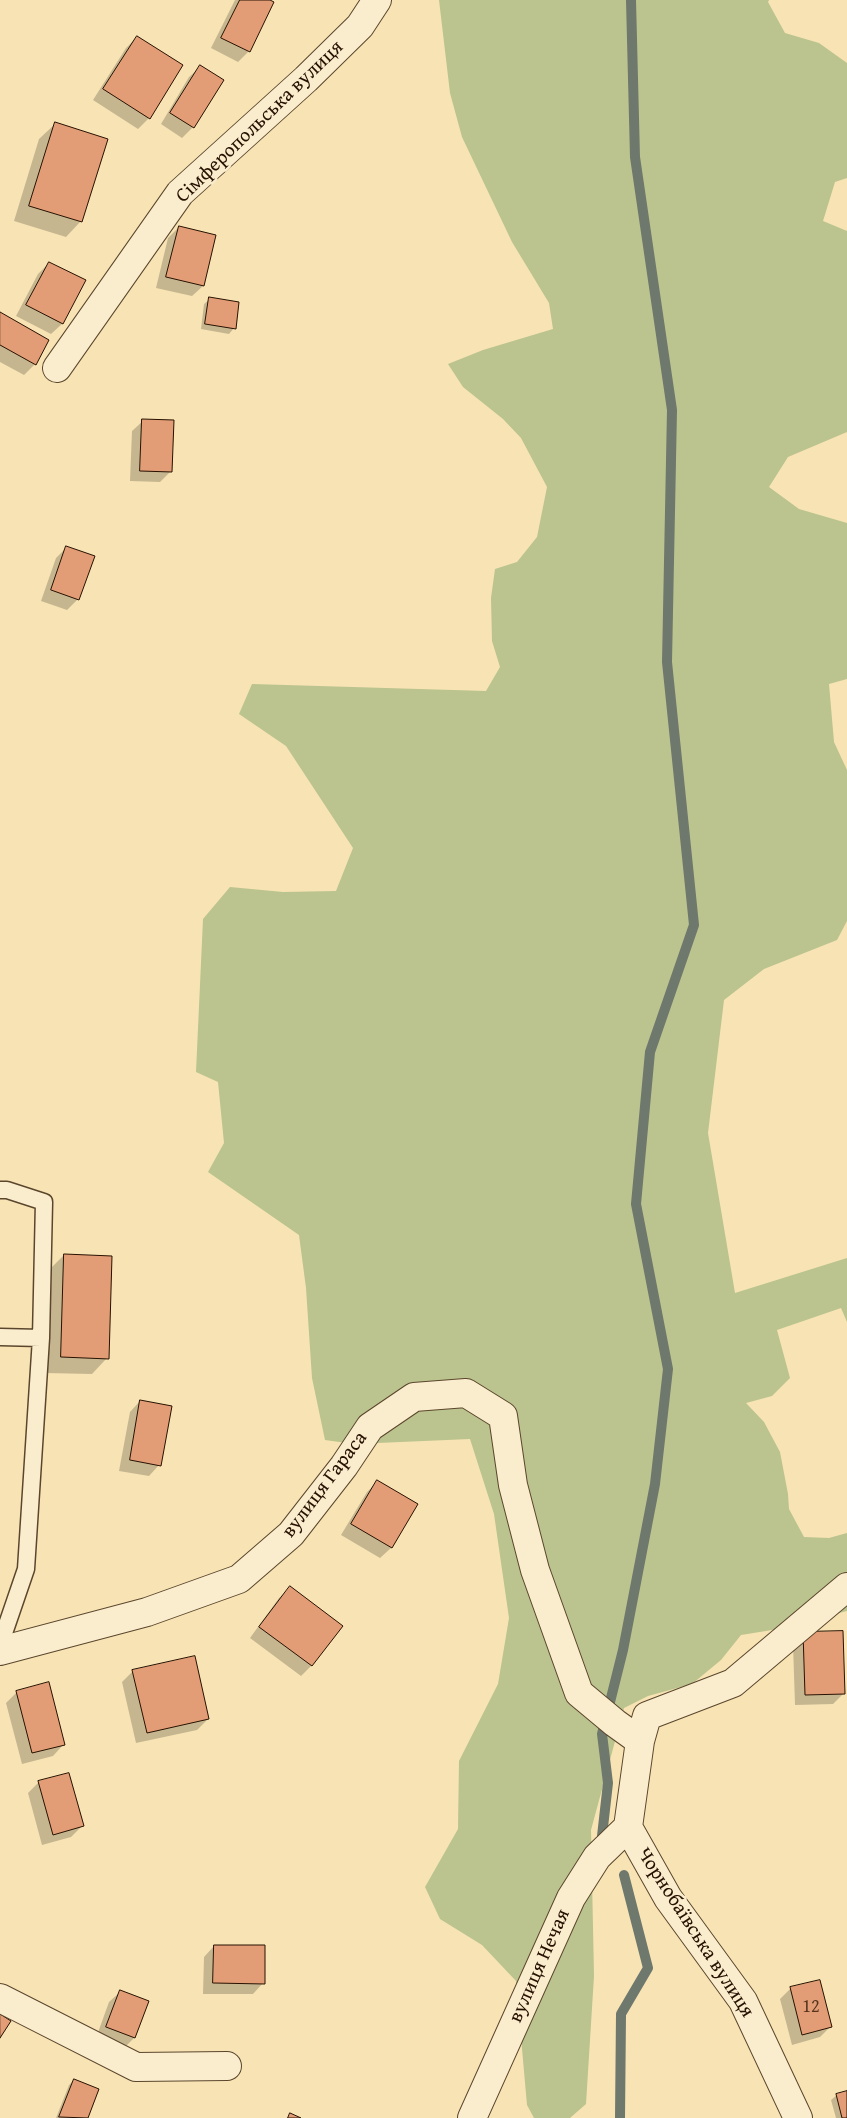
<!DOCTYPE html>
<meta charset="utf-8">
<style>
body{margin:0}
canvas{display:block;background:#f7e3b3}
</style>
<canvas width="847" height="2118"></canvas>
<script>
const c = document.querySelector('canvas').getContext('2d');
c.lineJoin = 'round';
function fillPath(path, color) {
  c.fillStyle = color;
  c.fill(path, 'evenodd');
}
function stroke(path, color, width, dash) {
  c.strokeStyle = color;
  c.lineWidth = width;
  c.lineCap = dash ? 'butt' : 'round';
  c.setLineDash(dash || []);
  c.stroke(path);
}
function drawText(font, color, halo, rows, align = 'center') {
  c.font = font + ' "Gentium Book Plus",serif';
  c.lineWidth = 5;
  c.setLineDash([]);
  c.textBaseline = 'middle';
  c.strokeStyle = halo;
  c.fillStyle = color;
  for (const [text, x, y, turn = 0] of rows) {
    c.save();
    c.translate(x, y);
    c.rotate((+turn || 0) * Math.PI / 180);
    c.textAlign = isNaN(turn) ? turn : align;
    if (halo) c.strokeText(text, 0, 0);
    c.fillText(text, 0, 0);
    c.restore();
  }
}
fillPath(new Path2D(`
 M 439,0 L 769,0 L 768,2 L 785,33 L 819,43 L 847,63 L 847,178 L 835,182 L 823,221 L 847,231 L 847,432 L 788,457 L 769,487 L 799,509 L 847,523 L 847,679 L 829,684 L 834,742 L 847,770 L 847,921 L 837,940 L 764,969 L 724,1000 L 708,1133 L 735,1293 L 847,1258 L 847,1322 L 841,1308 L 777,1330 L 790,1378 L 772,1396 L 746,1403 L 764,1422 L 780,1452 L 788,1494 L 789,1509 L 804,1537 L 829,1538 L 847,1533 L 847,1611 L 772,1630 L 741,1635 L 721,1660 L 692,1684 L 648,1696 L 624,1708 L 591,1830 L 594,1976 L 586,2104 L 570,2118 L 534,2118 L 527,2105 L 516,1981 L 482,1945 L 440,1919 L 425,1887 L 458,1829 L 459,1761 L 498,1684 L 509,1618 L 494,1514 L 470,1439 L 354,1444 L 325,1440 L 312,1378 L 306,1288 L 299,1235 L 208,1172 L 224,1143 L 218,1082 L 196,1072 L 203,919 L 230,887 L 283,892 L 336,891 L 353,848 L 286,746 L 239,714 L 252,684 L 486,691 L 500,667 L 492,641 L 491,598 L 495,569 L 517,562 L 537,537 L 547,487 L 521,438 L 503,419 L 463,387 L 448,364 L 483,350 L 553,329 L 549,303 L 512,242 L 462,137 L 450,93 Z`), '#bbc48e');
fillPath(new Path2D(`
 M 235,0 L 267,0 L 249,51 L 238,62 L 211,48 Z
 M 137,37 L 149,118 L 138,129 L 93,100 L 126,48 Z
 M 200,67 L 193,127 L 182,138 L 161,124 L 189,77 Z
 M 55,124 L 81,221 L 66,237 L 14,221 L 39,139 Z
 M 179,227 L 203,286 L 192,296 L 156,288 L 168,238 Z
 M 49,263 L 84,281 L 62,324 L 51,334 L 16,316 L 38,274 Z
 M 210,299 L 234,328 L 229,334 L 201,329 L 204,304 Z
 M 0,313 L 48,340 L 35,364 L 24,375 L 0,362 Z
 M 143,421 L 171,471 L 160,482 L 130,481 L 132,431 Z
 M 67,547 L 78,599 L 67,610 L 41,601 L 56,558 Z
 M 64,1255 L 107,1358 L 92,1374 L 45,1373 L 48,1271 Z
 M 140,1401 L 159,1465 L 149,1476 L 119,1471 L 130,1412 Z
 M 378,1481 L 417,1504 L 391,1548 L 380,1558 L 341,1535 L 367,1492 Z
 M 290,1588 L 341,1626 L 311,1666 L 301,1676 L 250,1638 L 279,1598 Z
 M 803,1633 L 844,1693 L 833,1704 L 795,1705 L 793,1644 Z
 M 133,1671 L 208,1719 L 197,1730 L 136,1743 L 122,1682 Z
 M 17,1692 L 63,1745 L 53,1756 L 22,1764 L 6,1703 Z
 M 39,1782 L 82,1826 L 71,1837 L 42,1845 L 28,1793 Z
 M 214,1946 L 263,1983 L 253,1994 L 203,1994 L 204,1957 Z
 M 791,1988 L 830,2027 L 820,2037 L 792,2045 L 780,1999 Z
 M 120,1992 L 134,2038 L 124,2048 L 96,2038 L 109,2002 Z
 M 74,2080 L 97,2089 L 87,2118 L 56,2118 L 69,2085 Z
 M 847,2092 L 847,2118 L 836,2118 L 831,2100 L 837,2095 Z`), '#0003');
stroke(new Path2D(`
 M 602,1836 L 608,1783 L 602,1734 L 623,1650 L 655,1484 L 668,1369 L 636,1204 L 650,1052 L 694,925 L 667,662 L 672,410 L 635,157 L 631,0
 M 620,2118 L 621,2014 L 648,1968 L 624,1875`), '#6e786c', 10);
const building = new Path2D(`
 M 240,0 L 270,0 L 274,2 L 250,52 L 221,38 Z
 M 137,36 L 183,65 L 150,119 L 103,89 Z
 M 200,65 L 224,80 L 194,128 L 170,113 Z
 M 55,122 L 108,139 L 82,222 L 29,206 Z
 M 179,226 L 216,235 L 204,286 L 166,277 Z
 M 49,262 L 86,280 L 63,324 L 26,305 Z
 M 209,297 L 239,302 L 236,329 L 205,324 Z
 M 0,312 L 49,340 L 36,365 L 0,345 Z
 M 142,419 L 174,420 L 172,472 L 140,471 Z
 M 66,546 L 95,556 L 79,600 L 51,590 Z
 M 64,1254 L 112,1256 L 109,1359 L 61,1357 Z
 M 140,1400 L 172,1406 L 161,1466 L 130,1460 Z
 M 377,1480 L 418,1504 L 392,1548 L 351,1524 Z
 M 290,1586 L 343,1626 L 312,1666 L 259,1627 Z
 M 843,1631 L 845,1694 L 805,1695 L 803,1632 Z
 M 195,1656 L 209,1719 L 147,1733 L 132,1670 Z
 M 49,1682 L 65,1745 L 32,1753 L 16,1691 Z
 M 69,1773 L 84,1826 L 53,1835 L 38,1781 Z
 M 214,1945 L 265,1945 L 265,1984 L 213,1983 Z
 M 820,1980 L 832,2027 L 802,2035 L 790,1987 Z
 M 120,1990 L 149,2001 L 135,2038 L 106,2027 Z
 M 0,2014 L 11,2021 L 0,2038 Z
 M 74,2079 L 99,2089 L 88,2118 L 59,2117 Z
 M 847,2091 L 847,2118 L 842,2118 L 836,2094 Z
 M 290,2113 L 301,2118 L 288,2118 Z`);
fillPath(building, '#e39d76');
stroke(building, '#271100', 1);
const lane = new Path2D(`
 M 0,1190 L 7,1190 L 44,1202 L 41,1338 L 26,1569 L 0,1645
 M 0,1337 L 41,1338`);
const street = new Path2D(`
 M 57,368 L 180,193 L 306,79 L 360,26 L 377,0
 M 0,1651 L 147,1612 L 239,1579 L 291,1534 L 344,1466 L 370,1427 L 414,1397 L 466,1393 L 503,1416 L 513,1485 L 535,1570 L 579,1693 L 615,1723 L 640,1741
 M 0,1998 L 136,2067 L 227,2066
 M 472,2118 L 571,1898 L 597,1857 L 628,1827
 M 798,2118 L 743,2001 L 668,1898 L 628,1827 L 640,1741 L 647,1716 L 733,1683 L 847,1587`);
stroke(lane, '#5b462d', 19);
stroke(street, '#5b462d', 30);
stroke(lane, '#faedce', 16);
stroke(street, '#faedce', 28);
drawText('18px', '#56341e', null, [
 ["12",811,2007]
]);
drawText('20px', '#271100', '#faedce', [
 ["Сімферопольська вулиця",260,122,-44],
 ["вулиця Гараса",325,1485,-53],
 ["Чорнобаївська вулиця",695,1933,57],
 ["вулиця Нечая",540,1966,-66]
]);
</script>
